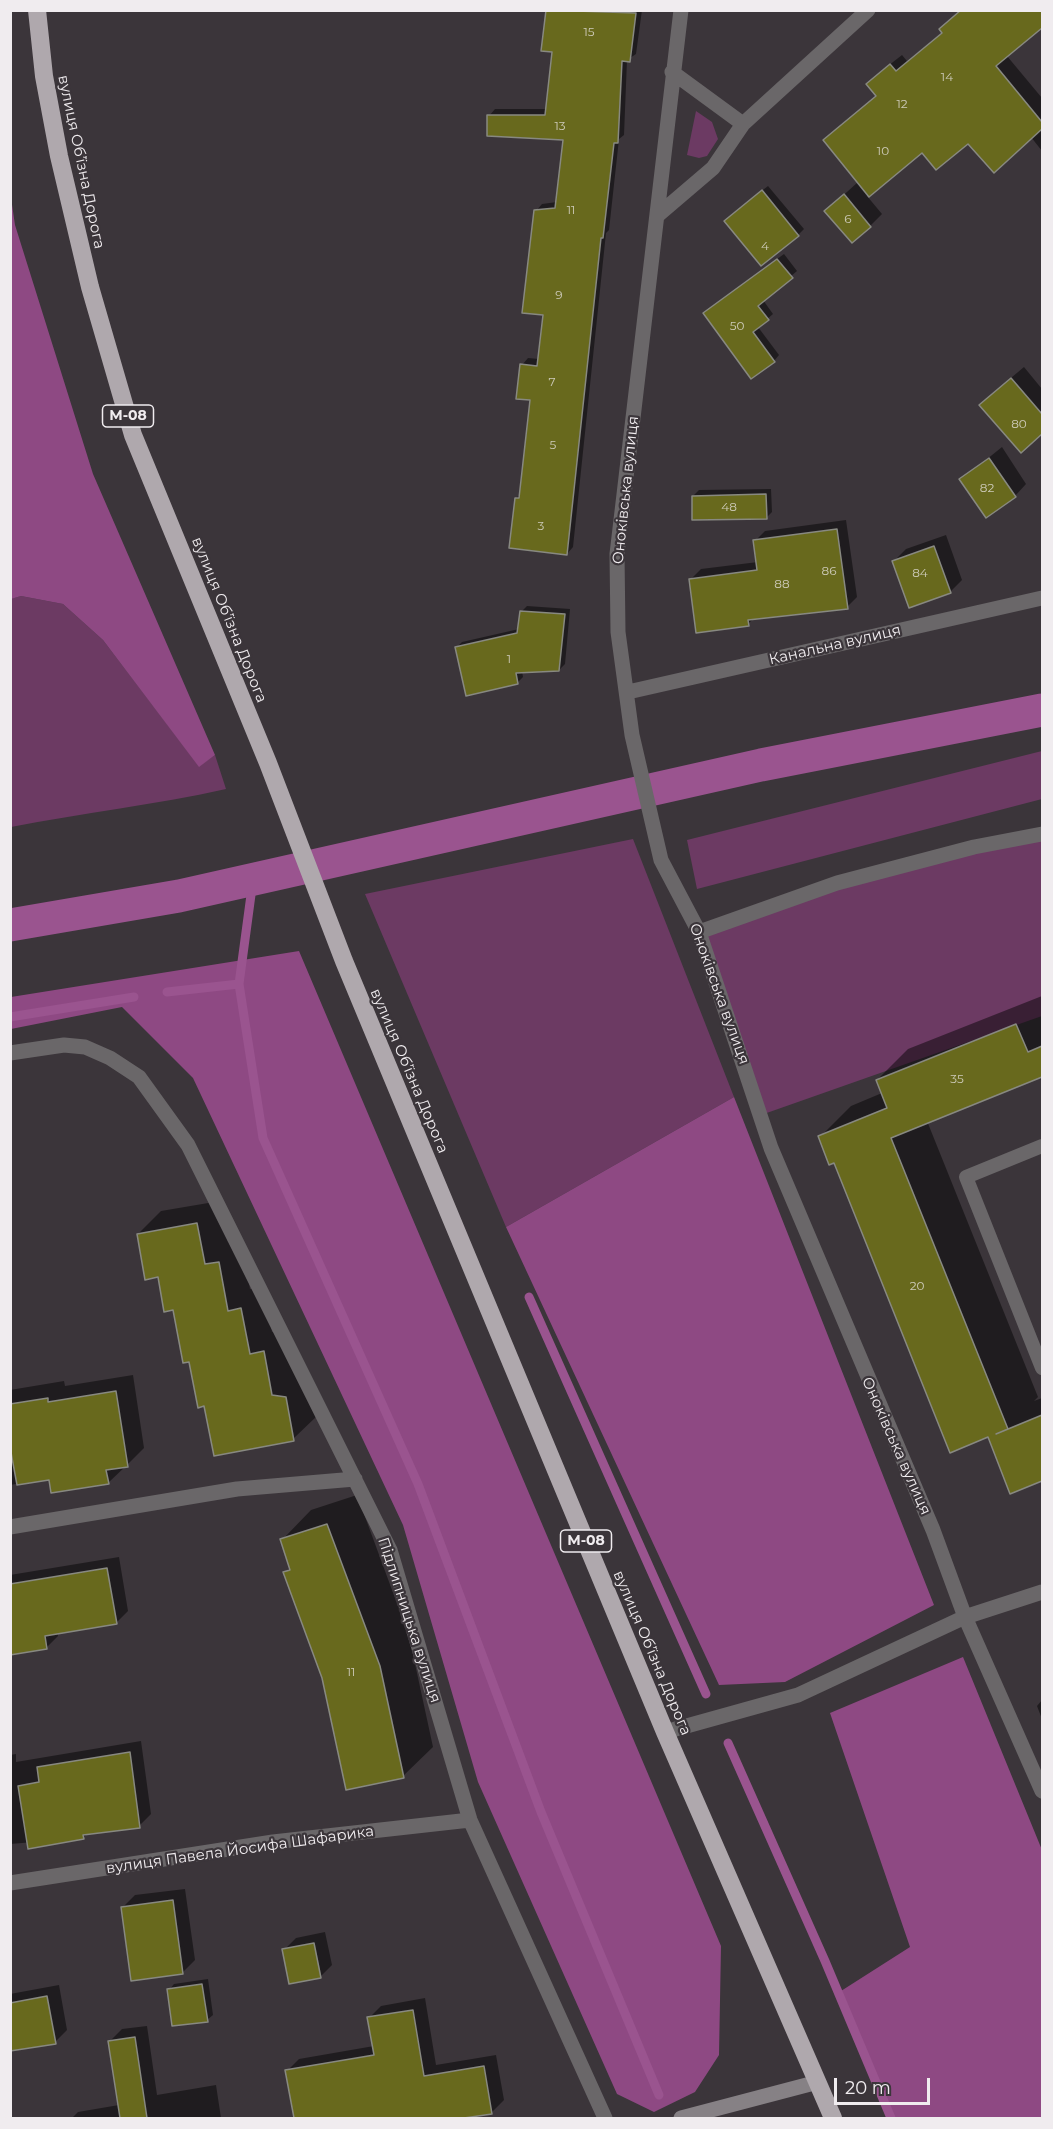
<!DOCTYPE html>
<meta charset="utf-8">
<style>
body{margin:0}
#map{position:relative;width:1053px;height:2129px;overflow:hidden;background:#3b353a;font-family:Montserrat,sans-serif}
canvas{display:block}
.frame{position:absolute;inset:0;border:12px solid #f0ecef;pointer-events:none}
.scale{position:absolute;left:834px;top:2078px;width:96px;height:27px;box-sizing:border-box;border:3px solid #f0ecef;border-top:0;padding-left:8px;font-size:18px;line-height:21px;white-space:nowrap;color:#f0ecef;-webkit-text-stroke:4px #3b353a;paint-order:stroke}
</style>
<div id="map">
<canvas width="1053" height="2129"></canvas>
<div class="frame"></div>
<div class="scale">20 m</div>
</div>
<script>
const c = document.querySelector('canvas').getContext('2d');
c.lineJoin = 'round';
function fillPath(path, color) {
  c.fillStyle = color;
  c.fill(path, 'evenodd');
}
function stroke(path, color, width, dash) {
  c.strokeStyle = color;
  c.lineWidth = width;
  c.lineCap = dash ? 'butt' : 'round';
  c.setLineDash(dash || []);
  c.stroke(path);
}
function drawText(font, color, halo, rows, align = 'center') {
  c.font = font + ' Montserrat,sans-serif';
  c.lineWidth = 4.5;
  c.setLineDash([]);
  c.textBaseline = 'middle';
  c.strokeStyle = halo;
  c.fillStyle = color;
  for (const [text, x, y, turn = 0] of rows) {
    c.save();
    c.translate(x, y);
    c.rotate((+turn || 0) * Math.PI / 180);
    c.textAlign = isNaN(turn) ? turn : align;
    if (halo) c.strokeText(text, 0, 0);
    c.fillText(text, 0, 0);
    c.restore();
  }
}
fillPath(new Path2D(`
 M 696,111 L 712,122 L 718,139 L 707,156 L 699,158 L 687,155 Z
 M 21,596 L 63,604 L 103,640 L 199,766 L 215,755 L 226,789 C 155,805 82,813 11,827 L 10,599 Z
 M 1042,751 L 1042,799 L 697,889 L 687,840 Z
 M 1042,834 L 1042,1016 L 761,1115 L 699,932 L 837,883 Z
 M 633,839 L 734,1097 L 506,1227 L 365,894 Z`), '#6c3a63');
fillPath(new Path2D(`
 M 10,191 L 15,225 L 93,474 L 215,755 L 199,767 L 103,640 L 63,604 L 21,596 L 11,599 Z
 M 299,951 L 721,1946 L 719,2055 L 695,2092 L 654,2112 L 617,2094 L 478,1782 L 403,1525 L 193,1078 L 122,1007 L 11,1029 L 11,997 Z
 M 734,1097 L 934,1605 L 785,1682 L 719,1685 L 506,1227 Z
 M 963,1657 L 1042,1850 L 1042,2118 L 894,2118 L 841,1991 L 910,1947 L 830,1713 Z`), '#8e4983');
fillPath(new Path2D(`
 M 547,10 L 642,10 L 636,54 L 627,60 L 624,135 L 619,139 L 609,230 L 606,233 L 573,547 L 567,554 L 516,498 L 521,494 L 532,399 L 522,365 L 528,358 L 539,359 L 545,314 L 536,211 L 542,204 L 557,202 L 564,139 L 489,116 L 495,109 L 547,109 L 554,51 Z
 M 961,10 L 1042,10 L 1042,26 L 1007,56 L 1042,98 L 1042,151 L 1031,137 L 969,142 L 922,151 L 867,196 L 882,214 L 870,226 L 826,211 L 858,182 L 825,140 L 877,95 L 879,73 L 902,55 L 907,61 L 943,32 L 941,29 Z
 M 768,186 L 804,229 L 798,235 L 731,215 Z
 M 784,254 L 797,271 L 763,300 L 773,314 L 758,327 L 779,355 L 774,361 L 710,308 Z
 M 1024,367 L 1042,389 L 1042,432 L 1021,451 L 993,393 Z
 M 1002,447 L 1026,484 L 1015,496 L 961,480 Z
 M 771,489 L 772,512 L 766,518 L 693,496 L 699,490 Z
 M 846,520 L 857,597 L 847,607 L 754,618 L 748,624 L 691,579 L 701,569 L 758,562 L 755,541 L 765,531 Z
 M 946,535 L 962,580 L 950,592 L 894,561 L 906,549 Z
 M 527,606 L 570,609 L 565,664 L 559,670 L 522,671 L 523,677 L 517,683 L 456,648 L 462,642 L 519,629 L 521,612 Z
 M 1042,996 L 1042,1084 L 1040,1077 L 927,1121 L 1038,1397 L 1034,1401 L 1042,1398 L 1042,1479 L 1011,1492 L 989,1435 L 820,1137 L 851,1106 L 882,1093 L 877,1080 L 908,1049 Z
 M 220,1201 L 228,1242 L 242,1240 L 250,1289 L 264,1286 L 272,1332 L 287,1329 L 317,1416 L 293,1439 L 206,1404 L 175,1308 L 138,1234 L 161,1211 Z
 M 133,1375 L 144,1448 L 127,1465 L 108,1483 L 50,1478 L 10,1485 L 10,1390 L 64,1381 L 65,1386 Z
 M 357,1495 L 409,1636 L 433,1747 L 403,1776 L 324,1678 L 285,1573 L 291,1567 L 282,1540 L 311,1510 Z
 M 119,1557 L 128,1611 L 116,1623 L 58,1632 L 58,1636 L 47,1647 L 10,1653 L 10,1575 Z
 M 1042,1700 L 1042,1719 L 1037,1706 Z
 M 141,1741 L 151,1814 L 139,1826 L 88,1833 L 83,1838 L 10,1844 L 10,1755 L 16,1754 L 16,1762 Z
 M 185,1889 L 195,1960 L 183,1972 L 123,1907 L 135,1895 Z
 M 325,1932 L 332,1965 L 320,1977 L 284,1950 L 296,1938 Z
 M 208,1979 L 213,2015 L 207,2020 L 169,1990 L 174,1984 Z
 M 59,1985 L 67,2030 L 55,2042 L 10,2050 L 10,1994 Z
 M 425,1998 L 436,2065 L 496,2055 L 504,2100 L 492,2112 L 455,2118 L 382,2118 L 378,2103 L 348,2109 L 350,2118 L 295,2118 L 287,2071 L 299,2059 L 374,2046 L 369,2018 L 381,2006 Z
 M 147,2026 L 157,2095 L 216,2085 L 221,2118 L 72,2118 L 78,2112 L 119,2105 L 110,2041 L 122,2029 Z`), '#0007');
stroke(new Path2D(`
 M 253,880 L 239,984 L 263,1138 L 418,1484 L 541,1812 L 659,2095
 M 167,992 L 239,984
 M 10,1017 L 134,997
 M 529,1297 L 706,1694
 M 728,1743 L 825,1961 L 891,2118`), '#9a548f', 9);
stroke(new Path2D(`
 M 10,925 L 179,896 L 761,765 L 1042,710`), '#9a548f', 33);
const building = new Path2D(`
 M 546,10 L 636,13 L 630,62 L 622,61 L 618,143 L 614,143 L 603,238 L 601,238 L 567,555 L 509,548 L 515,498 L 519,498 L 530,400 L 516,399 L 520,364 L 537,366 L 543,315 L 522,313 L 534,210 L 555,208 L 563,140 L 487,136 L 487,115 L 545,115 L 552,52 L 541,51 Z
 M 961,10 L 1042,10 L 1042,28 L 996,66 L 1042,122 L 1042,129 L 994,173 L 968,144 L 936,170 L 922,153 L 869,197 L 823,140 L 876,96 L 866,84 L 890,64 L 896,71 L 942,33 L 939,29 Z
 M 762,190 L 799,236 L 761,266 L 724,221 Z
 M 844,194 L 871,227 L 852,243 L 824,211 Z
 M 777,259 L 793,278 L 758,306 L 769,320 L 753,332 L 775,362 L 751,379 L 703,313 Z
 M 1011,378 L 1042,414 L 1042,434 L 1021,453 L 979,405 Z
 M 989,458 L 1016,497 L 986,518 L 959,479 Z
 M 766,494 L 767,519 L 692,520 L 692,496 Z
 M 837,529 L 848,609 L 748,620 L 749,626 L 696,633 L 689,579 L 757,570 L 753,540 Z
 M 934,546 L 951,593 L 909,608 L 892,561 Z
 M 520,611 L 565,614 L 559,671 L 516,673 L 518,684 L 466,696 L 455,647 L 517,633 Z
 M 1016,1024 L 1028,1052 L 1042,1046 L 1042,1077 L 891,1138 L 1008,1429 L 996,1434 L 1042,1415 L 1042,1481 L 1010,1494 L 988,1437 L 950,1453 L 834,1163 L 829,1165 L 818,1136 L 887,1108 L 876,1080 Z
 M 197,1223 L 205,1264 L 219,1262 L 228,1311 L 241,1308 L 250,1354 L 264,1351 L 272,1395 L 286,1397 L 294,1441 L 214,1456 L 204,1406 L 198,1408 L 189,1362 L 183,1363 L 173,1310 L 164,1312 L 158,1277 L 145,1280 L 137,1234 Z
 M 116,1391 L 128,1467 L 106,1470 L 109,1484 L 51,1493 L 49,1480 L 17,1485 L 10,1447 L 10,1404 L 48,1398 L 48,1402 Z
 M 327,1524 L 380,1666 L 404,1778 L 346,1790 L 322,1678 L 283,1572 L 290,1570 L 280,1539 Z
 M 107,1568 L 117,1624 L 45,1636 L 47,1649 L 10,1655 L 10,1584 Z
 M 130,1752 L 140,1828 L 83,1835 L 84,1839 L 28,1849 L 18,1786 L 39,1782 L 37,1767 Z
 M 173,1900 L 183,1974 L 131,1981 L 121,1907 Z
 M 314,1943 L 321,1978 L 289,1984 L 282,1949 Z
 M 202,1984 L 208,2022 L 172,2026 L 167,1989 Z
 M 47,1996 L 56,2044 L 10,2051 L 10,2003 Z
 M 413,2010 L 424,2076 L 484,2066 L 492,2114 L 464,2118 L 294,2118 L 285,2070 L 374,2055 L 367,2017 Z
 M 135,2037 L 147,2118 L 120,2118 L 108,2041 Z`);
fillPath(building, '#68691d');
stroke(building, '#888981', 1.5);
stroke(new Path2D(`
 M 1042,1146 L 966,1177 L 1042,1368`), '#6a6769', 14);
stroke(new Path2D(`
 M 681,10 L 617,554 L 618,632 L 632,735 L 661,860 L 699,932 L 771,1148 L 933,1530 L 965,1617 L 1042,1791
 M 672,72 L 743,124
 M 658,215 L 713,168 L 743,124 L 868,10
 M 628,692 L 1042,598
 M 699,932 L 837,883 L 974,847 L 1042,834
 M 10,1053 L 64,1045 L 85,1047 L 110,1058 L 139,1077 L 188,1145 L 390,1550 L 470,1820 L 605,2118
 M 10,1527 L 237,1489 L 355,1479
 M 665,1732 L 798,1695 L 965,1617 L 1042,1592
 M 10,1883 L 273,1842 L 470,1820`), '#6a6769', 15);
stroke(new Path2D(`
 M 681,2118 L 818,2082`), '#868185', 15);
stroke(new Path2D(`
 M 37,10 L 44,76 L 59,156 L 90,287 L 133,435 L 268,763 L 344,961 L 665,1732 L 833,2118`), '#afa8ad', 18);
drawText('12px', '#cecbba', null, [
 ["15",589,32],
 ["14",947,77],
 ["12",902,104],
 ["13",560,126],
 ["10",883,151],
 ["11",571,210],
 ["6",848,219],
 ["4",765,246],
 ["9",559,295],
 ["50",737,326],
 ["7",552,382],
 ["80",1019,424],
 ["5",553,445],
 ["82",987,488],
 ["48",729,507],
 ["3",541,526],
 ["86",829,571],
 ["84",920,573],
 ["88",782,584],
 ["1",509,659],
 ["35",957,1079],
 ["20",917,1286],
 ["11",351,1672]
]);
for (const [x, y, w] of [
 [128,416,51],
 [586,1541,51]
]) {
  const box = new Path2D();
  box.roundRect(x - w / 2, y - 11, w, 22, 4.5);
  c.fillStyle = '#3b353a';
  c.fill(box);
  stroke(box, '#f0ecef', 1.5);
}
drawText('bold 14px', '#f0ecef', null, [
 ["М-08",128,416],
 ["М-08",586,1541]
]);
drawText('15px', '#f0ecef', '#3b353a', [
 ["вулиця Обʼїзна Дорога",81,162,78],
 ["Оноківська вулиця",626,490,-84],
 ["вулиця Обʼїзна Дорога",229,620,68],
 ["Канальна вулиця",835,645,-13],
 ["Оноківська вулиця",719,994,70],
 ["вулиця Обʼїзна Дорога",409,1071,67],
 ["Оноківська вулиця",896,1446,66],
 ["Підлипницька вулиця",409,1620,72],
 ["вулиця Обʼїзна Дорога",652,1653,67],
 ["вулиця Павела Йосифа Шафарика",240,1850,-8]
]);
</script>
